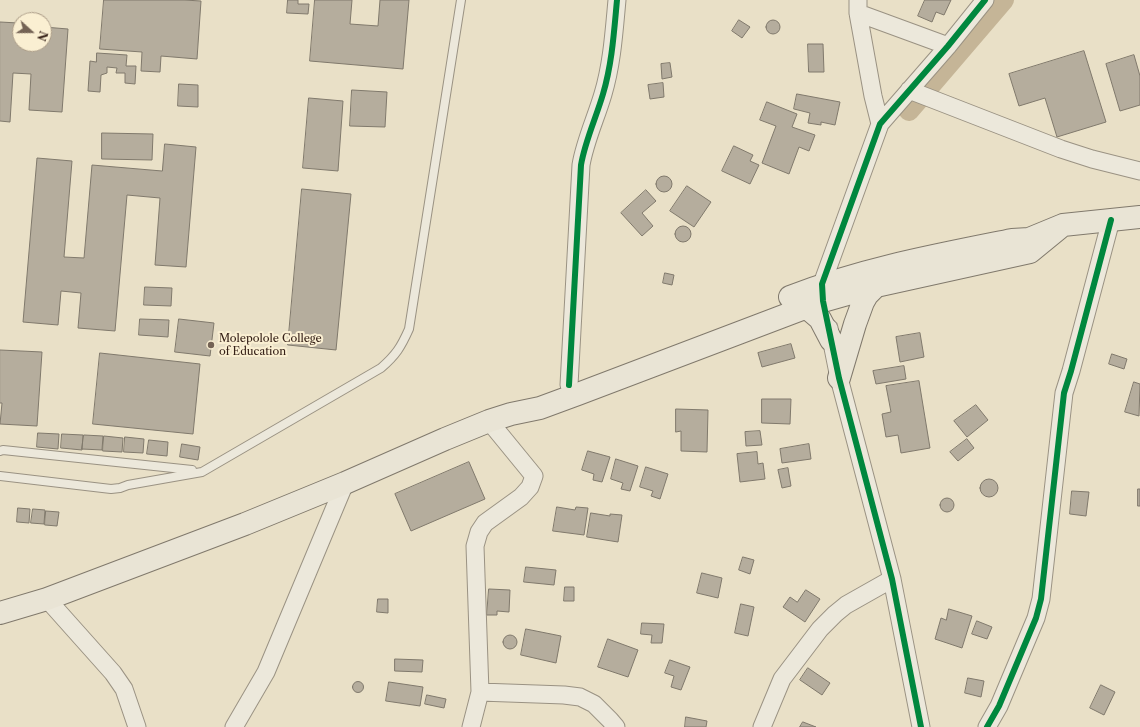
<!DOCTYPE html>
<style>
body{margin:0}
#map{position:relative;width:1140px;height:727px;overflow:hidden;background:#e9e0c7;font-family:"Libre Caslon Text",serif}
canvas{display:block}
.north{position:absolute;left:12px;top:12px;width:40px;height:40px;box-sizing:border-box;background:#faefd2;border:1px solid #ab9c87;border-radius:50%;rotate:111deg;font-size:11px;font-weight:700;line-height:16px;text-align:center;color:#352017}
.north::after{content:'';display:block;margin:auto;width:14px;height:18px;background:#746355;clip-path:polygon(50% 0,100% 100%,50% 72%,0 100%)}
</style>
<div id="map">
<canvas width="1140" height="727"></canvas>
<div class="north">N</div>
</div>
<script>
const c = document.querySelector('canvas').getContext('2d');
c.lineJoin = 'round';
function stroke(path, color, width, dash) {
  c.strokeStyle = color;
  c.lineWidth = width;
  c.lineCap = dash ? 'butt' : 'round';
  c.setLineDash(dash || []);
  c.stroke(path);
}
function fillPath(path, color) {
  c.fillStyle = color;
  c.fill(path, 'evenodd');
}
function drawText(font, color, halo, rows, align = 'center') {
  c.font = font + ' "Libre Caslon Text",serif';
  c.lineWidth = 4;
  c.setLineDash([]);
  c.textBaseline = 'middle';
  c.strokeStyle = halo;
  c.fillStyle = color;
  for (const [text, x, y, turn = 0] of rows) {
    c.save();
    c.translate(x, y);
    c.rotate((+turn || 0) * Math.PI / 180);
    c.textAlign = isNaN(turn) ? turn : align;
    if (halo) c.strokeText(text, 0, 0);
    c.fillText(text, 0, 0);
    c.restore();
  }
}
stroke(new Path2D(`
 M 909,111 L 1004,0`), '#c5b597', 20);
const building = new Path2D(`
 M 104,0 L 184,0 L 201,1 L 197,59 L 161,56 L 160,72 L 141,71 L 142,52 L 100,49 Z
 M 288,0 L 298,0 L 298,4 L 309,4 L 308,14 L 287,13 Z
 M 315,0 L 352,0 L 350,24 L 378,26 L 380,0 L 409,0 L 403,69 L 310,61 Z
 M 925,0 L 951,0 L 944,15 L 936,12 L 932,22 L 918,16 Z
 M766 27a7 7 0 1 1 14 0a7 7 0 1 1-14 0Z
 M 739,20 L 750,27 L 742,38 L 732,31 Z
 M 0,22 L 18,23 L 17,41 L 20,42 L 20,44 L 44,44 L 44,27 L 68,29 L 62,112 L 29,110 L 31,74 L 13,73 L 10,122 L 0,121 Z
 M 808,44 L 823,44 L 824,72 L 809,72 Z
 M 1084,51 L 1106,122 L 1057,137 L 1045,98 L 1019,106 L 1009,74 Z
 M 97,53 L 127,55 L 126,66 L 136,66 L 135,84 L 125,83 L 125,73 L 116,73 L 117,68 L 107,67 L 107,73 L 101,75 L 100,92 L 88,91 L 90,61 L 96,62 Z
 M 1134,55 L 1140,76 L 1140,105 L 1120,111 L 1106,64 Z
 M 670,63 L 672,77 L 662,79 L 661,64 Z
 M 663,83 L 664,97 L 650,99 L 648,85 Z
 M 179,84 L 198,85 L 198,107 L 178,106 Z
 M 352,90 L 387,92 L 385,127 L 350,126 Z
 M 797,94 L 840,102 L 835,125 L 821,122 L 821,125 L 808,123 L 810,113 L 794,109 Z
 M 309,98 L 343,101 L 338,171 L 303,168 Z
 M 767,102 L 797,114 L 792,127 L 815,135 L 809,151 L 799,147 L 789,174 L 762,163 L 776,126 L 760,120 Z
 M 102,133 L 153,134 L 152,160 L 102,159 Z
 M 165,144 L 196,147 L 186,267 L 155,265 L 160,198 L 127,195 L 115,331 L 78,328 L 81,293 L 61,291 L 58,325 L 23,322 L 37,158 L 72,161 L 64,257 L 84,258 L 92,165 L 162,171 Z
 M 734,146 L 753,155 L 750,161 L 759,165 L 750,184 L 722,171 Z
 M656 184a8 8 0 1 1 16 0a8 8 0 1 1-16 0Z
 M 687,186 L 711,202 L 694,227 L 670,211 Z
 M 302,189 L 351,194 L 336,350 L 288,345 Z
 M 646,190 L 656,201 L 642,213 L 653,226 L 642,236 L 621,213 Z
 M675 234a8 8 0 1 1 16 0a8 8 0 1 1-16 0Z
 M 665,273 L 674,275 L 672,285 L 663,283 Z
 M 145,287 L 172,288 L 171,306 L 144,305 Z
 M 140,319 L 169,320 L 168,337 L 139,335 Z
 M 179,319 L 214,323 L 210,356 L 175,352 Z
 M 920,333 L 924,357 L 900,362 L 896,337 Z
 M 791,344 L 795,358 L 762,367 L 758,353 Z
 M 0,350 L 42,352 L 37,426 L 0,424 L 2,403 L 0,403 Z
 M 100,353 L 200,364 L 193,434 L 93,424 Z
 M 1112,354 L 1127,359 L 1124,369 L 1109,364 Z
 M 904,366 L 906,379 L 876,384 L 873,371 Z
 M 919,381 L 930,448 L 901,453 L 898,435 L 886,437 L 882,414 L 891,412 L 886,386 Z
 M 1134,382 L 1140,384 L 1139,416 L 1125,412 Z
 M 762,399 L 791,399 L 790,424 L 762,423 Z
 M 976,405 L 988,420 L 967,437 L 954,421 Z
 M 676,409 L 708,410 L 707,452 L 681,451 L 681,431 L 676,432 Z
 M 760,431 L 762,445 L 746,446 L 745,432 Z
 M 38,433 L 59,434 L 58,449 L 37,447 Z
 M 62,434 L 83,435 L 82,450 L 61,448 Z
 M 84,435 L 103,436 L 102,450 L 82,449 Z
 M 104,436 L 123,438 L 122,452 L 103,451 Z
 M 125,437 L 144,439 L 143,453 L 124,452 Z
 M 967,439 L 974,448 L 958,461 L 950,452 Z
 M 149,440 L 168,442 L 167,456 L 147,454 Z
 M 182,444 L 200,447 L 198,460 L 180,457 Z
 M 809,444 L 811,459 L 782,463 L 780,449 Z
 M 588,451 L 610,457 L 602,482 L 593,480 L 594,474 L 582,470 Z
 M 757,452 L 758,464 L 763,463 L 765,479 L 740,482 L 737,454 Z
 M 616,459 L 638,466 L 630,491 L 621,489 L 623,483 L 611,479 Z
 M 469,462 L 485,499 L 411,531 L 395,494 Z
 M 646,467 L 668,474 L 660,499 L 651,496 L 653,491 L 640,487 Z
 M 788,468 L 791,486 L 782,488 L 778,470 Z
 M980 488a9 9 0 1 1 18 0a9 9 0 1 1-18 0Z
 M 1138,489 L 1140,489 L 1140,506 L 1138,506 Z
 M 1072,491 L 1089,492 L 1086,516 L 1070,514 Z
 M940 505a7 7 0 1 1 14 0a7 7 0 1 1-14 0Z
 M 557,507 L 575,510 L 576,507 L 588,508 L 584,535 L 553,531 Z
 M 18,508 L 30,509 L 29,523 L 17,522 Z
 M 33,509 L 45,510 L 44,524 L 31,523 Z
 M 46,511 L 59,512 L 57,526 L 45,525 Z
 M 591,513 L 610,516 L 610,514 L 622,515 L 618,542 L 587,537 Z
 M 743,557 L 754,560 L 750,574 L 739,570 Z
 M 526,567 L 556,570 L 554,585 L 524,582 Z
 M 702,573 L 722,578 L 718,598 L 697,593 Z
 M 565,587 L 574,587 L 574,601 L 564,601 Z
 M 489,589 L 510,590 L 509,612 L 497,611 L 497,615 L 487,615 Z
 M 806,590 L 820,599 L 805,622 L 783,607 L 790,597 L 797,602 Z
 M 378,599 L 388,599 L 388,613 L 377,612 Z
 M 741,604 L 754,607 L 748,636 L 735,633 Z
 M 949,609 L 972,616 L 962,648 L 935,639 L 941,618 L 946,620 Z
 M 977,621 L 992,627 L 987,639 L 972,634 Z
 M 642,623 L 664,624 L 662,643 L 651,643 L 652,635 L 641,634 Z
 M 526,629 L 561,636 L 556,663 L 521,655 Z
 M503 642a7 7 0 1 1 14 0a7 7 0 1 1-14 0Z
 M 608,639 L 638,650 L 628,677 L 598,667 Z
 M 395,659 L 423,660 L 422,672 L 395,671 Z
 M 670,660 L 690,667 L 681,690 L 671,687 L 674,676 L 665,673 Z
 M 808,668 L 830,683 L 822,695 L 800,680 Z
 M 968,678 L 984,681 L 981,697 L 965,693 Z
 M352.5 687a5.5 5.5 0 1 1 11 0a5.5 5.5 0 1 1-11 0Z
 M 389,682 L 423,687 L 420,706 L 386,701 Z
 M 1101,685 L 1115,692 L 1104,715 L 1090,708 Z
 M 427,695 L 446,699 L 444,708 L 425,704 Z
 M 686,717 L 707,721 L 706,727 L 685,727 Z
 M 803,722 L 816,727 L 800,727 Z`);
fillPath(building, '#b5ad9d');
stroke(building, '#80796c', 1);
const lane = new Path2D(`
 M 0,451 L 3,450 L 192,470
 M 0,476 L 111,489 L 120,488 L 128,485 L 202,472 L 381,368 C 396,355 401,347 409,329 L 461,0`);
const street = new Path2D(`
 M 858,0 L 858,13 L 873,96 L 880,124
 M 858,13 L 948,46
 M 909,90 L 1061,149 L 1092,159 L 1140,171
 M 823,294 L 822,284 L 880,124 L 948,46 L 985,0
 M 829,328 L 839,378 L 892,579 L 921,727
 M 569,385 L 581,165 C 585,141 596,118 603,94 C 612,64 614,32 617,0
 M 47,599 L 113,673 L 124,689 L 137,727
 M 480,692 L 564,695 L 580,697 L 594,704 L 610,720 L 616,727
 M 234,727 L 266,672 L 345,483
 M 471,727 L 480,692 L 475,546 L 479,532 L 485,523 L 521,497 L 530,487 L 534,476 L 489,421
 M 762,727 L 782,679 L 820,629 L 835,614 L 846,605 L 892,579
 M 987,727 L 999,706 L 1036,618 L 1041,599 L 1064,393 L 1071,371 L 1111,220`);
const primary = new Path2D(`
 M 790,297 C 861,269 937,255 1012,240 L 1029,239 L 1063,225 L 1140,217
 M 806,307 L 820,319 L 831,340
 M 839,378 L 855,324 L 863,302 L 867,295 L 876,286
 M 0,613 L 47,599 L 245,524 L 345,483 L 445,439 L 489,421 L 511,414 L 540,408 L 578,394 L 823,301 L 876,286 L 1030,252 L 1063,225`);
stroke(lane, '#9a9283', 10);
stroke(street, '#9a9283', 19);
stroke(primary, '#80796c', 24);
stroke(lane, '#ece8db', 8);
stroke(street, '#ece8db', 17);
stroke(primary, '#e9e4d5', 22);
stroke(new Path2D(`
 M 569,385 L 581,165 C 585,141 596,118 603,94 C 612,64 614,32 617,0
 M 921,727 L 892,579 L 839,378 L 823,301 L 822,284 L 880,124 L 948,46 L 985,0
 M 987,727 L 999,706 L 1036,618 L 1041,599 L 1064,393 L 1071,371 L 1111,220`), '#00873e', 6);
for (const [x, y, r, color] of [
 [211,345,4,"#746355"]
]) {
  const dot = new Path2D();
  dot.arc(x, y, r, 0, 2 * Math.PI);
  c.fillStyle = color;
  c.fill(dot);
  stroke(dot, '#faefd2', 1.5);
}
drawText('11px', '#352017', '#faefd2', [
 ["Molepolole College",219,339],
 ["of Education",219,352]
], 'left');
</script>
